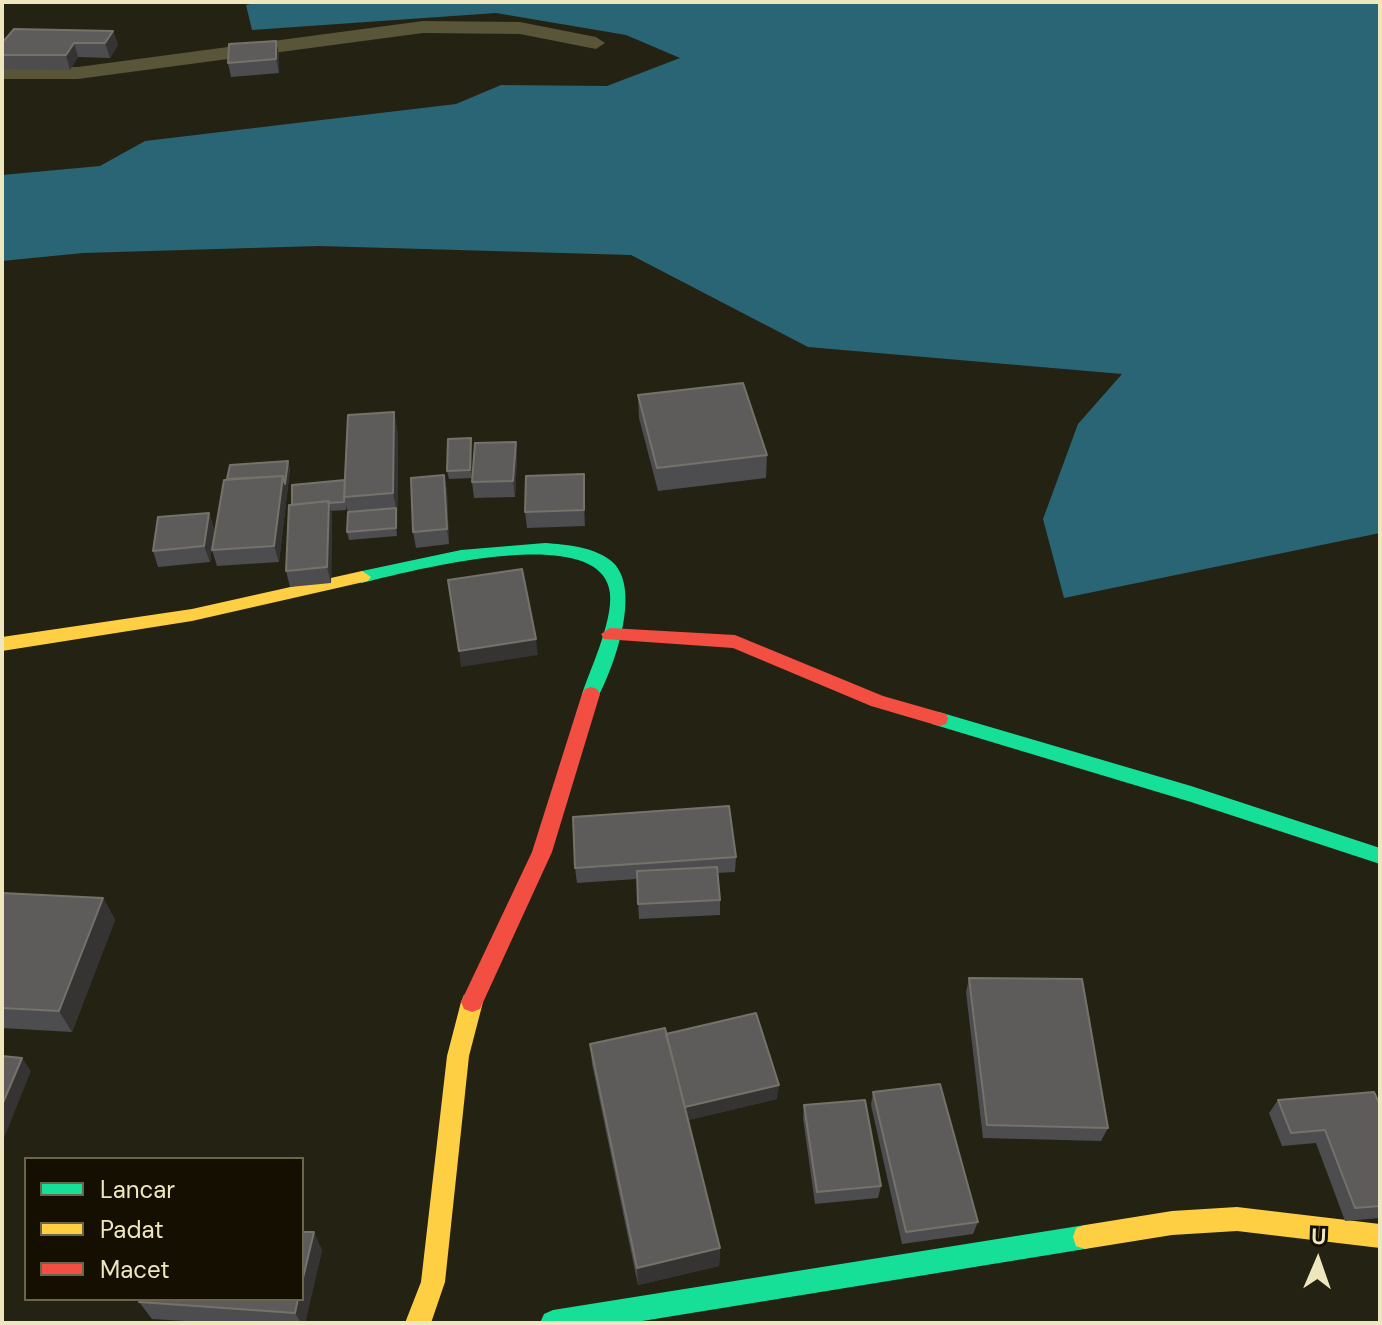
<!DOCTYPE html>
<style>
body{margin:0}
#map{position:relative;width:1382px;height:1325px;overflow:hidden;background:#242213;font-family:"DM Sans",sans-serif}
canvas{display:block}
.frame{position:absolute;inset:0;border:4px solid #eee7bd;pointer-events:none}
.legend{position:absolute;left:24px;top:1157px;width:280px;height:144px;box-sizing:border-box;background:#140f00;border:2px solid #6b654c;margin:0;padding:10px 14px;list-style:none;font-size:24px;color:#eee7bd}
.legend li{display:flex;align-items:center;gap:16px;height:40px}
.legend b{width:40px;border:2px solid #6b654c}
.north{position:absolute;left:1278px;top:1221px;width:80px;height:80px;-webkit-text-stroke:6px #140f00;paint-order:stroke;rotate:2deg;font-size:22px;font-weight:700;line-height:32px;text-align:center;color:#eee7bd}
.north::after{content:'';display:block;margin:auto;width:28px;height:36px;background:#eee7bd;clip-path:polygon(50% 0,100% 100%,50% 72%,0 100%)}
</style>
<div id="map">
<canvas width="1382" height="1325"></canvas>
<div class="frame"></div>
<ul class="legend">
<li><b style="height:10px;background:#16e098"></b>Lancar</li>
<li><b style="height:10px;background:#ffcf43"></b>Padat</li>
<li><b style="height:10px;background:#f24e42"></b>Macet</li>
</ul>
<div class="north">U</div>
</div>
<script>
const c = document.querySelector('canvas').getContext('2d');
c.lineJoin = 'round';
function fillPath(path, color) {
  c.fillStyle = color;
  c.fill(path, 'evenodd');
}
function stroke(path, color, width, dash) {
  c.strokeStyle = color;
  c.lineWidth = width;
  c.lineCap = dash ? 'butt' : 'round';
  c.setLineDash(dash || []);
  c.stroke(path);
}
fillPath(new Path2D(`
 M 259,2 L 1380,2 L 1380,533 L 1064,598 L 1043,519 L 1078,424 L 1122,374 L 808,347 L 631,255 L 319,246 L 83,253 L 2,261 L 2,175 L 100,166 L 145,141 L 456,104 L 501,85 L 607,86 L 680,58 L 626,35 L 496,13 L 252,30 L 246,5 Z`), '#296574');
fillPath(new Path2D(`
 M 423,21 L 520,22 L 596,37 L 605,43 L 596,49 L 520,34 L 423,33 L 78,79 L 2,79 L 2,67 L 78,67 Z`), '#585539');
fillPath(new Path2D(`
 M 545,543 C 567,545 591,546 610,560 C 644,585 614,668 597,699 L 585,699 L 582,694 C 591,667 616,615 609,588 C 593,522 407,572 362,583 L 353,577 L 362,571 L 461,550 Z
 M 939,712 L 1191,786 L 1380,848 L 1380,864 L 1191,802 L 932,724 L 930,719 L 932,714 Z
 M 1085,1225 L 1094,1228 L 1097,1237 L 1094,1246 L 1085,1249 L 630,1323 L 540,1323 L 544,1314 L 553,1310 Z`), '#16e098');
fillPath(new Path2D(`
 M 362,571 L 371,577 L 368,581 L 192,621 L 2,651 L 2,637 L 192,609 Z
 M 472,992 L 480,995 L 483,1002 L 469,1056 L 445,1282 L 431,1323 L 405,1323 L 421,1282 L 447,1056 L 461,1002 L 464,995 Z
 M 1237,1207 L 1380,1224 L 1380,1248 L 1237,1231 L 1172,1235 L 1085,1249 L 1076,1246 L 1073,1237 L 1076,1228 L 1085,1225 L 1172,1211 Z`), '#ffcf43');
fillPath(new Path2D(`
 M 610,628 L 735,635 L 883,696 L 946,714 L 948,719 L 946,724 L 939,726 L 871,706 L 733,648 L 604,639 L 601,634 Z
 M 591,687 L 597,689 L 600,694 L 552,852 L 480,1009 L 472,1012 L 464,1009 L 461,1002 L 532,852 L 582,694 L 585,689 Z`), '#f24e42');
fillPath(new Path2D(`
 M 113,31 L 118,45 L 110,58 L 78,57 L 70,70 L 2,69 L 2,43 Z
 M 276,41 L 279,55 L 279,73 L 231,77 L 228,63 Z
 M 638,395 L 767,455 L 766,478 L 658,491 L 639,418 Z
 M 394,412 L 398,435 L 397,536 L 349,540 L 347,532 L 348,512 L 346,506 L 346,510 L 331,511 L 332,517 L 331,583 L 290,587 L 286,571 L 292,505 L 345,481 Z
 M 516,442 L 517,457 L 515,497 L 474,498 L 472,482 Z
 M 472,446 L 472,478 L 449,479 L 447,471 Z
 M 288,461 L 290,469 L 279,562 L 217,566 L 212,550 Z
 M 584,474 L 585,526 L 527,528 L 525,512 Z
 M 444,475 L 447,491 L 449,544 L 416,548 L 413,532 Z
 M 209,513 L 214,529 L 210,562 L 158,567 L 153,551 Z
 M 736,857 L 735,872 L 718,873 L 720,900 L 720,915 L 639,919 L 637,879 L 577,883 L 575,868 Z
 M 2,893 L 103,898 L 115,920 L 72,1032 L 2,1028 Z
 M 969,978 L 1108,1128 L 1101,1141 L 983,1138 L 966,992 Z
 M 666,1034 L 777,1099 L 688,1120 L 720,1248 L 719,1266 L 638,1285 L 592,1064 L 590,1044 Z
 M 873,1092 L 978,1222 L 973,1234 L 902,1244 L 871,1105 Z
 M 1278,1100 L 1380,1105 L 1380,1218 L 1345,1221 L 1316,1143 L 1282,1146 L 1269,1113 Z
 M 804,1105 L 881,1186 L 878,1198 L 815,1204 L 803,1118 Z
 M 322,1250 L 305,1323 L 216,1323 L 152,1319 L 139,1302 Z`), '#4d4c4f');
fillPath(new Path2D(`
 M 113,31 L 118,45 L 110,58 L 105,43 Z
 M 276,41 L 279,55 L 279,73 L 276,59 Z
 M 74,43 L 78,57 L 70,70 L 66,55 Z
 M 394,412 L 398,435 L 397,536 L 396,528 L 396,508 L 393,493 Z
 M 471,438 L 472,446 L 472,478 L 470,470 Z
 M 516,442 L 517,457 L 515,497 L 513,481 Z
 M 288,461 L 290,469 L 279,562 L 274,546 L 283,476 Z
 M 584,474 L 585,490 L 585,526 L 584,510 Z
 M 444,475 L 447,491 L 449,544 L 447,529 Z
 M 329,501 L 332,517 L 331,583 L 327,567 Z
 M 209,513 L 214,529 L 210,562 L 204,546 Z
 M 536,639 L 538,655 L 461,667 L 459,651 Z
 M 103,898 L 115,920 L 72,1032 L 59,1011 Z
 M 22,1058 L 31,1071 L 2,1143 L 2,1105 Z
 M 779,1085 L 777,1099 L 685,1121 L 685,1107 Z
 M 314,1232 L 322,1250 L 305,1323 L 301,1323 L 295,1313 L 298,1299 L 302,1299 L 302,1282 Z
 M 720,1248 L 719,1266 L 638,1285 L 637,1268 Z`), '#353432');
const building = new Path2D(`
 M 14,29 L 113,31 L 105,43 L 74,43 L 66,55 L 2,55 L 2,43 Z
 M 276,41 L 276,59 L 228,63 L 229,44 Z
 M 743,383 L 767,455 L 657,468 L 638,395 Z
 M 394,412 L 393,493 L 344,497 L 348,415 Z
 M 471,438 L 470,470 L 447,471 L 448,439 Z
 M 516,442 L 513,481 L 472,482 L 475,443 Z
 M 288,461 L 285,484 L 283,476 L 227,479 L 230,465 Z
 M 584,474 L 584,510 L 525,512 L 526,476 Z
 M 444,475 L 447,529 L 413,532 L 411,478 Z
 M 283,476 L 274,546 L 212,550 L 224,480 Z
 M 345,480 L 344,502 L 328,503 L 329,501 L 292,505 L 292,485 Z
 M 329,501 L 327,567 L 286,571 L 289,505 Z
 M 396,508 L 396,528 L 347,532 L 348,512 Z
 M 209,513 L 204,546 L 153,551 L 158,517 Z
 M 522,569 L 536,639 L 459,651 L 448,580 Z
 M 729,806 L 736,857 L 575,868 L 573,817 Z
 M 717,867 L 720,900 L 638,904 L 637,871 Z
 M 2,893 L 103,898 L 59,1011 L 2,1008 Z
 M 969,978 L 1082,979 L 1108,1128 L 987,1125 Z
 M 756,1013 L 779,1085 L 685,1107 L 666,1034 Z
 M 665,1028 L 720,1248 L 637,1268 L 590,1044 Z
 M 2,1056 L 22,1058 L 2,1105 Z
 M 940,1084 L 978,1222 L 906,1232 L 873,1092 Z
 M 1374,1092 L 1380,1105 L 1380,1206 L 1355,1208 L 1325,1130 L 1291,1133 L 1278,1100 Z
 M 865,1100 L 881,1186 L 817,1192 L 804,1105 Z
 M 302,1232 L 314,1232 L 302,1282 Z
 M 140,1299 L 298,1299 L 295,1313 L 139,1302 Z`);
fillPath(building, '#5e5c5b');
stroke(building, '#75726a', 2);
</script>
